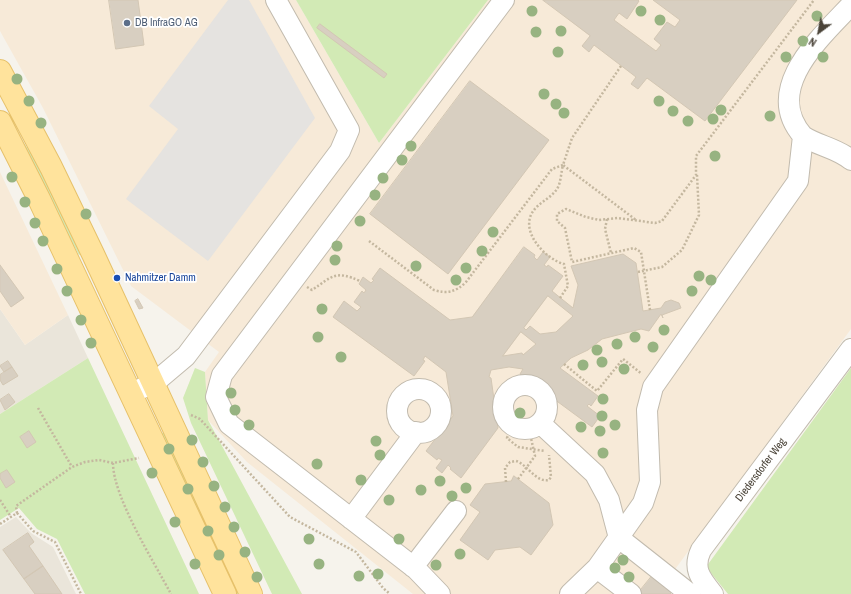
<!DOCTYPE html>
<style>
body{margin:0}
#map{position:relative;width:851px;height:594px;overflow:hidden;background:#f6f3ec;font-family:"Archivo Narrow",sans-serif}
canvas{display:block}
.north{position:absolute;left:799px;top:12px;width:40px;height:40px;-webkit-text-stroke:3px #fff;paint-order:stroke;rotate:212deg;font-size:11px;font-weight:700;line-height:16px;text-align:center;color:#4b4439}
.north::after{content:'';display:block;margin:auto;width:14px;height:18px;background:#4b4439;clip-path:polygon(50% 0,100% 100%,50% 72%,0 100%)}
</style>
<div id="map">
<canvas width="851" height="594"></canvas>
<div class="north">N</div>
</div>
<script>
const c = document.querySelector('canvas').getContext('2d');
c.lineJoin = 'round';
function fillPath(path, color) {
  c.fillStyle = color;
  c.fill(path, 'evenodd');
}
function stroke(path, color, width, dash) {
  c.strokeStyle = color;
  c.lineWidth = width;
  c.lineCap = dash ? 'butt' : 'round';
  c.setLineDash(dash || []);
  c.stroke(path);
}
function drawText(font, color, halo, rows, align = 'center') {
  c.font = font + ' "Archivo Narrow",sans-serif';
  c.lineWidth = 3.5;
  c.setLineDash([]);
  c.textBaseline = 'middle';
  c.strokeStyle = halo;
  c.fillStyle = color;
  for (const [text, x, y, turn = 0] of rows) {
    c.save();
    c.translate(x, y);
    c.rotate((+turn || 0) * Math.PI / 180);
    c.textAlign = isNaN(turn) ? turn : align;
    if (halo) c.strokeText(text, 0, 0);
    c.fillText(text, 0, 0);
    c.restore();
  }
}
fillPath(new Path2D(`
 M 0,309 L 25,345 L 68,315 L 88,358 L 0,414 Z
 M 16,517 L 31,533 L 53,547 L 76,594 L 0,594 L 0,527 Z`), '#eae5da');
fillPath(new Path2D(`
 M 0,0 L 296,0 L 379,143 L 488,0 L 851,0 L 851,329 L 676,568 L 663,594 L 413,594 L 247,462 L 208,420 L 205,372 L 219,352 L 131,286 L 43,108 L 0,31 Z
 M 0,172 L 68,315 L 25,345 L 0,309 Z`), '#f7ead8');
fillPath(new Path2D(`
 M 296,0 L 488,0 L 379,143 Z
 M 16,132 L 33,156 L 81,254 L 79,255 L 46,196 Z
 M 88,358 L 199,594 L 85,594 L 57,539 L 37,529 L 19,508 L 0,520 L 0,414 Z
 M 195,368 L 205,372 L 208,420 L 302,594 L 272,594 L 191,423 L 183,398 Z
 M 851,368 L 851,594 L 728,594 L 706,567 Z
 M 164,432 L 240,594 L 233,594 L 159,435 Z`), '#d2eab5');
fillPath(new Path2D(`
 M 228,0 L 249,0 L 315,118 L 208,261 L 126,199 L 178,129 L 149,106 Z`), '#e5e3e0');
const building = new Path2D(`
 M 109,0 L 138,0 L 144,45 L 116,49 Z
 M 543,0 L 638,0 L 639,1 L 627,19 L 619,13 L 614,20 L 656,51 L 661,45 L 654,39 L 667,22 L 675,27 L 680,20 L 653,0 L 797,0 L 705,121 L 647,78 L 638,89 L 631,84 L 636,77 L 594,45 L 589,52 L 582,46 L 590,36 Z
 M 320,24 L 387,74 L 384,78 L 317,28 Z
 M 470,81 L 549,140 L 448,274 L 370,214 Z
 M 524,247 L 535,255 L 534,257 L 537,260 L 543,252 L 550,257 L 544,265 L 547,267 L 548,265 L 563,276 L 552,291 L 573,308 L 578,285 L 571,266 L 623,254 L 636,263 L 643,311 L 661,308 L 665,302 L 671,300 L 679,303 L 681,308 L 662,315 L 663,318 L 661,314 L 649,331 L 641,329 L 602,339 L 588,350 L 571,358 L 560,368 L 598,396 L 591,406 L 589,404 L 587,406 L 600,416 L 592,427 L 520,374 L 523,369 L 509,367 L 491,370 L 489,377 L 491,378 L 498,428 L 461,478 L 450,469 L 451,468 L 448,465 L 442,473 L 436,468 L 442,460 L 438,458 L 437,460 L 426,451 L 453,416 L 446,372 L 425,356 L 423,360 L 425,361 L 414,376 L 333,317 L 344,301 L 357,311 L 361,307 L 354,302 L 362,291 L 364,293 L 366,290 L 359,284 L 363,277 L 371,283 L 374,280 L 372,279 L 380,268 L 450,320 L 472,317 ZM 548,296 L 573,316 L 556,332 L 540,334 L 530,326 L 526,330 L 524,328 ZM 521,332 L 536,344 L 523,355 L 522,353 L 503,356 Z
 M 0,265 L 24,298 L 11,307 L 0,291 Z
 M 138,299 L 143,308 L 139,309 L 135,301 Z
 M 8,361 L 12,367 L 4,372 L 0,366 Z
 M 12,367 L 18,376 L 3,385 L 0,380 L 0,375 Z
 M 9,394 L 15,402 L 5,410 L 0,400 Z
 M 29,431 L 36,442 L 27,448 L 20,437 Z
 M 7,470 L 15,482 L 6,488 L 0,478 L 0,474 Z
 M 514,476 L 549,503 L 553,525 L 531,555 L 520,547 L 495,550 L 488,560 L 460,540 L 480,512 L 470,505 L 485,484 L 511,481 Z
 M 28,533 L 34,542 L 29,546 L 43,566 L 24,579 L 3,550 Z
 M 43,566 L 62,594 L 35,594 L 24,579 Z
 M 652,576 L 672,592 L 670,594 L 641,594 L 639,592 Z`);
fillPath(building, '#d8cfc1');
stroke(building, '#d3c7b4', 1);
const minor = new Path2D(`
 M 803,136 C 818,146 837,148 851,160
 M503 407a22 22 0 1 1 44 0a22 22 0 1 1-44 0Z
 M397 411a22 22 0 1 1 44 0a22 22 0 1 1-44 0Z
 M 131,393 L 154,383 L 186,356 L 340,151 L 349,130 L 276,0
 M 540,423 L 595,474 L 609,500 L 619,538 L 690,594
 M 351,519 L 416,432
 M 413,567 L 456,511
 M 597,568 L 631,594
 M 440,594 L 416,569 L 229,424 L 216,397 L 222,375 L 504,0
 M 570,594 L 597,568 L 643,503 L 650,482 L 647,410 L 653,387 L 798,181 L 803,136 C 762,89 820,38 851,5
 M 713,594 C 701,579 692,569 701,550 L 851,349`);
const major = new Path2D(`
 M 0,71 L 51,167 L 93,254 L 251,594
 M 0,122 L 39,199 L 225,594`);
stroke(minor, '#c2bbae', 22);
stroke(major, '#e6c16a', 24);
stroke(new Path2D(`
 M 621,66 L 572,138 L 563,165 L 636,220
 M 607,219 L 605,229 L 611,253
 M 369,241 L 434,290 C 447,294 456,292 466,282 L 552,169 L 563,165
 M 638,272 L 662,267 L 682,250 L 699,215 L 697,175
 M 307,287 L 312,290 C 333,276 335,270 360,281
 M 560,298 L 568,286 L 564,264 C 545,259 518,230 534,210 C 540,202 551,198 557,189 C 561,183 561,172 563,165
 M 650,310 L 641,252 L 634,248 L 572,262 L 565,228 L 557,221 L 557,214 L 566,209 L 586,217 L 599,220 L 618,218 L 655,223 L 662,221 L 696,175 L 696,156 L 814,0
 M 564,364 L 597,391 L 623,359 L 642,374
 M 38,408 L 72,467
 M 191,415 L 200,419 L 290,517 L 356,552 L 383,588 L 390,594
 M 512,425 L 507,438 L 518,447 L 545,451
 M 113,463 C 113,497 154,562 171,594
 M 518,479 L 535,456 L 531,438
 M 506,482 L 505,468 L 510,462 L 516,461 C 527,464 536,483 549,480 L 551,477 L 549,455
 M 0,500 L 11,517
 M 17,513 L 33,531 L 55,542 L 81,594
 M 0,524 L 17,513 L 16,506 L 72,467 L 85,462 L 99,460 L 113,463 L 139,458`), '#c4b79f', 2.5, [2, 2]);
stroke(minor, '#fff', 20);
stroke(major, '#ffe39c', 22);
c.fillStyle = '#97b381';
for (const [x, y] of [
 [532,11],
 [641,11],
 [817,16],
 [660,20],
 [561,31],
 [536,32],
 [803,41],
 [558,52],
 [786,57],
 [823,57],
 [17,79],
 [544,94],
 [29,101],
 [659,101],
 [556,104],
 [721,110],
 [673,111],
 [564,113],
 [770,116],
 [713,119],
 [688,121],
 [41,123],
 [411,146],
 [715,156],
 [402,160],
 [12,177],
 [383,178],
 [375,195],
 [25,202],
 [86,214],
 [360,221],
 [35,223],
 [493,232],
 [43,241],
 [337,246],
 [482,251],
 [335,260],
 [416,266],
 [466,268],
 [57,269],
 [699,276],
 [456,280],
 [711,280],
 [67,291],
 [692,291],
 [322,309],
 [81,320],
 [664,330],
 [318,337],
 [635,337],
 [91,343],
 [617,344],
 [653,347],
 [597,350],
 [341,357],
 [602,362],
 [583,365],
 [624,369],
 [231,393],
 [603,399],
 [235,410],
 [520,413],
 [602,416],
 [249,425],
 [615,425],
 [581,427],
 [600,431],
 [192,440],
 [376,441],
 [169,449],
 [603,453],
 [380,455],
 [203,462],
 [317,464],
 [152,473],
 [361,480],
 [440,481],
 [214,486],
 [466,488],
 [188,489],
 [421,490],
 [452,496],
 [389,500],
 [225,507],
 [175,522],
 [234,527],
 [208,531],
 [309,539],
 [399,539],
 [245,552],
 [460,554],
 [219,555],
 [623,560],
 [195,564],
 [319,564],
 [436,565],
 [615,568],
 [378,574],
 [359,576],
 [257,577],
 [629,577]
]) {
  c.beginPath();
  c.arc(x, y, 5.5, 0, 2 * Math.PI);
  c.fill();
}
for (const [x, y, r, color] of [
 [127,23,4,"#5c6f8a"],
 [117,278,4,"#1a4fb4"]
]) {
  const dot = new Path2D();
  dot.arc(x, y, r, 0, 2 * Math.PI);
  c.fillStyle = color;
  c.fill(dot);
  stroke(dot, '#fff', 1.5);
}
drawText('11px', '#4e5e75', '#fff', [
 ["DB InfraGO AG",135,23]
], 'left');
drawText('11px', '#164399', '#fff', [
 ["Nahmitzer Damm",125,278]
], 'left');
drawText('11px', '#4b4439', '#fff', [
 ["Diedersdorfer Weg",761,470,-53]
]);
</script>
